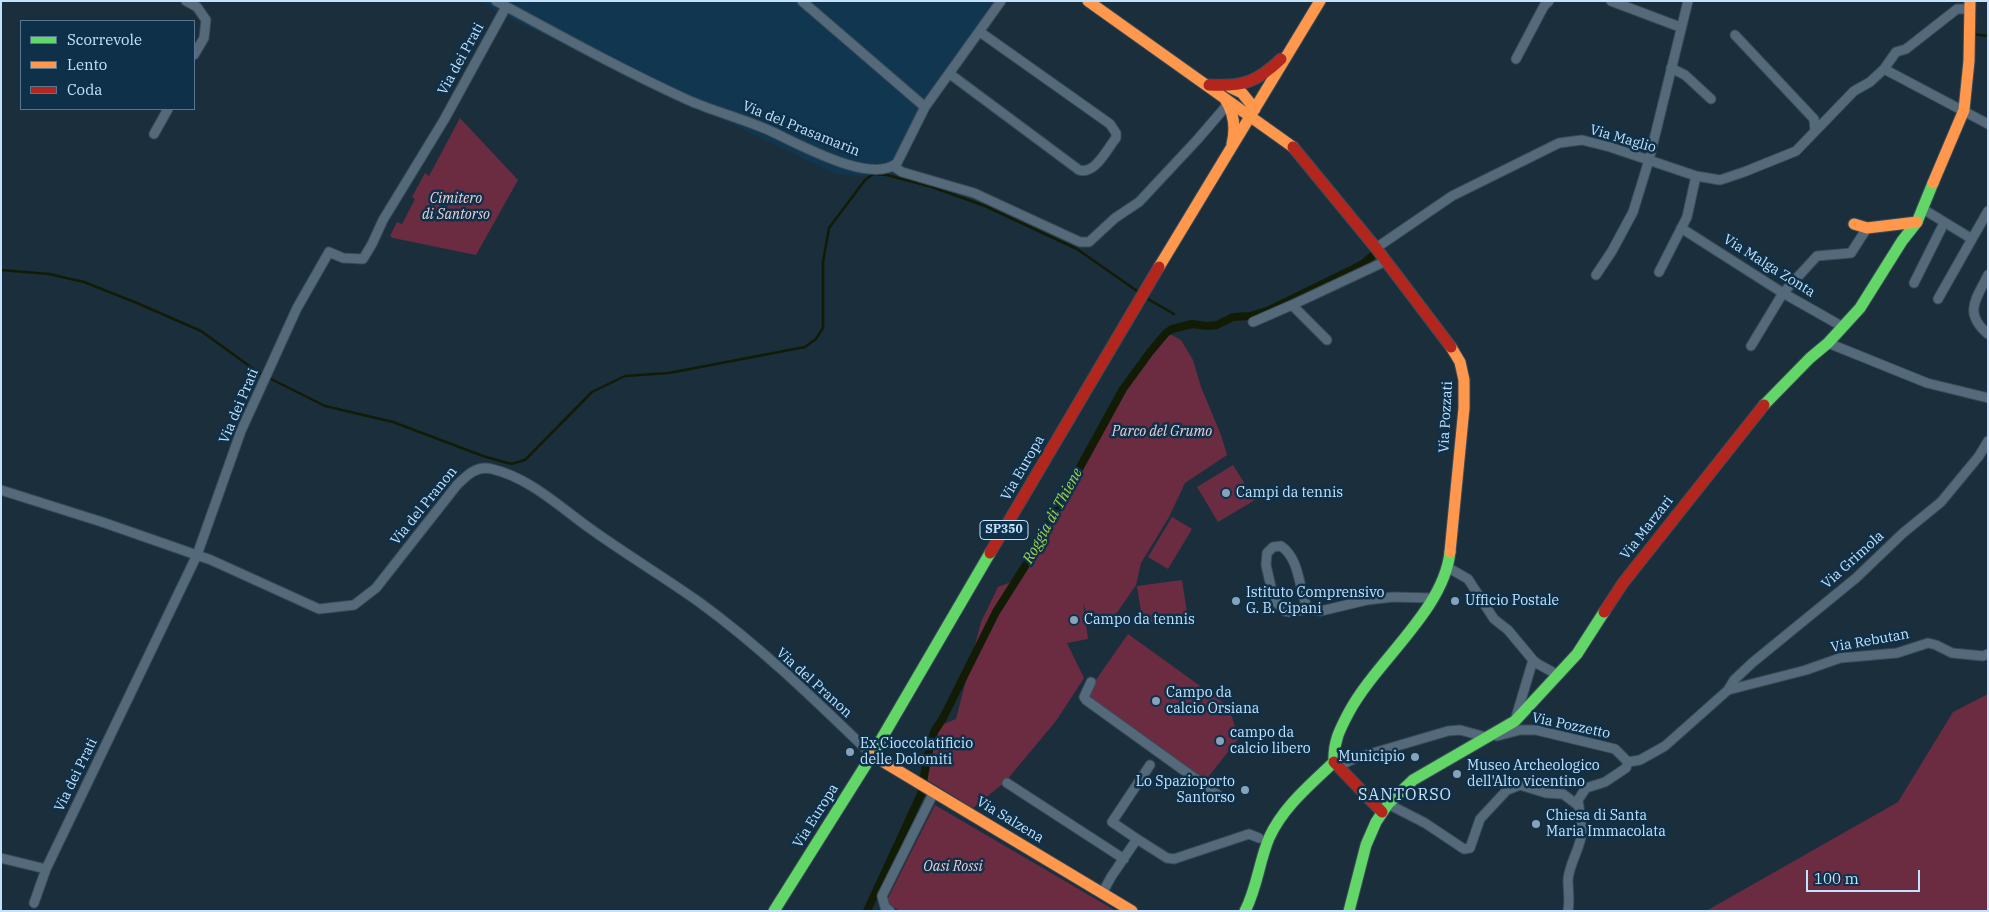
<!DOCTYPE html>
<style>
body{margin:0}
#map{position:relative;width:1989px;height:912px;overflow:hidden;background:#1b2e3c;font-family:"IBM Plex Serif",serif}
canvas{display:block}
.frame{position:absolute;inset:0;border:2px solid #c3e2fd;pointer-events:none}
.legend{position:absolute;left:20px;top:20px;width:175px;height:90px;box-sizing:border-box;background:#0e3049;border:1px solid #567791;margin:0;padding:6px 9px;list-style:none;font-size:15px;color:#c3e2fd}
.legend li{display:flex;align-items:center;gap:10px;height:25px}
.legend b{width:25px;border:1px solid #567791}
.scale{position:absolute;left:1806px;top:870px;width:114px;height:22px;box-sizing:border-box;border:2px solid #c3e2fd;border-top:0;padding-left:6px;font-size:15px;line-height:18px;white-space:nowrap;color:#c3e2fd;-webkit-text-stroke:4px #0e3049;paint-order:stroke}
</style>
<div id="map">
<canvas width="1989" height="912"></canvas>
<div class="frame"></div>
<ul class="legend">
<li><b style="height:6px;background:#63d668"></b>Scorrevole</li>
<li><b style="height:6px;background:#ff974d"></b>Lento</li>
<li><b style="height:6px;background:#b3261e"></b>Coda</li>
</ul>
<div class="scale">100 m</div>
</div>
<script>
const c = document.querySelector('canvas').getContext('2d');
c.lineJoin = 'round';
function fillPath(path, color) {
  c.fillStyle = color;
  c.fill(path, 'evenodd');
}
function stroke(path, color, width, dash) {
  c.strokeStyle = color;
  c.lineWidth = width;
  c.lineCap = dash ? 'butt' : 'round';
  c.setLineDash(dash || []);
  c.stroke(path);
}
function drawText(font, color, halo, rows, align = 'center') {
  c.font = font + ' "IBM Plex Serif",serif';
  c.lineWidth = 5;
  c.setLineDash([]);
  c.textBaseline = 'middle';
  c.strokeStyle = halo;
  c.fillStyle = color;
  for (const [text, x, y, turn = 0] of rows) {
    c.save();
    c.translate(x, y);
    c.rotate((+turn || 0) * Math.PI / 180);
    c.textAlign = isNaN(turn) ? turn : align;
    if (halo) c.strokeText(text, 0, 0);
    c.fillText(text, 0, 0);
    c.restore();
  }
}
fillPath(new Path2D(`
 M 482,1 L 995,1 L 971,48 L 881,177 L 836,174 L 495,11 Z`), '#113650');
fillPath(new Path2D(`
 M 460,118 L 518,180 L 476,255 L 393,238 L 390,236 L 397,222 L 402,224 L 415,199 L 412,197 L 425,173 L 429,176 Z
 M 1168,333 L 1181,340 L 1193,360 L 1201,387 L 1221,435 L 1227,455 L 1185,483 L 1169,517 L 1141,563 L 1136,585 L 1112,620 L 1088,617 L 1083,603 L 1088,639 L 1067,643 L 1084,678 L 1056,721 L 1005,782 L 973,808 L 921,776 L 932,752 L 939,726 L 956,719 L 981,622 L 998,587 L 1019,579 L 1081,473 L 1079,464 L 1109,422 L 1115,404 L 1141,365 Z
 M 1233,465 L 1255,500 L 1218,522 L 1197,487 Z
 M 1172,517 L 1192,529 L 1168,569 L 1148,557 Z
 M 1182,580 L 1188,619 L 1143,625 L 1137,586 Z
 M 1128,634 L 1228,706 L 1239,738 L 1205,781 L 1084,697 Z
 M 1988,694 L 1988,911 L 1706,911 L 1898,802 L 1953,712 Z
 M 935,805 L 1116,911 L 900,911 L 886,902 Z`), '#6b2c42');
stroke(new Path2D(`
 M 1972,34 L 1988,36
 M 1,270 L 49,274 L 84,282 L 137,303 L 201,331 L 259,373 L 325,406 L 393,422 L 483,456 L 511,464 L 525,460 L 592,392 L 625,376 L 669,373 L 805,347 L 816,339 L 823,328 L 823,262 L 829,228 L 865,180 L 873,174 L 887,175 L 932,187 L 985,206 L 1077,249 L 1137,291
 M 1148,299 L 1174,314`), '#121c05', 2.5);
stroke(new Path2D(`
 M 867,911 L 921,794 L 927,759 L 934,732 L 943,718 L 996,612 L 1029,560 L 1123,389 L 1150,352 L 1166,333 L 1172,329 L 1192,324 L 1207,326 L 1217,325 L 1233,317 L 1250,316 L 1267,311 L 1355,268 L 1364,263 L 1372,256`), '#121c05', 8);
const street = new Path2D(`
 M 186,1 L 197,7 L 206,20 L 204,38 L 194,55
 M 496,1 C 559,35 622,70 688,100 C 713,111 740,118 766,129 C 794,141 870,186 897,163 L 925,107 L 1001,1
 M 802,1 L 925,107
 M 1611,1 L 1680,27
 M 1735,35 L 1814,119 L 1815,131
 M 1516,59 L 1544,6 L 1549,1
 M 1671,68 L 1685,75 L 1711,99
 M 1884,69 L 1988,124
 M 950,74 L 1079,170 C 1095,175 1107,149 1116,138 L 1116,133 L 1110,124 L 980,32
 M 154,134 L 168,109
 M 893,166 L 902,172 L 974,193 L 1080,242 L 1089,242 L 1115,218 L 1139,202 L 1197,140 L 1228,104
 M 1923,209 L 1972,239 L 1938,299
 M 1681,228 L 1783,293 L 1843,327
 M 1972,239 L 1988,211
 M 1376,248 L 1452,196 L 1559,143 L 1582,140 L 1610,147 L 1696,176 L 1720,180 L 1744,172 L 1796,151 L 1854,91 L 1870,82 L 1884,69 L 1896,52 L 1906,49 L 1957,9 L 1969,9
 M 1659,272 L 1687,217 L 1696,176
 M 1596,275 L 1612,251 L 1633,212 L 1649,160 L 1688,1
 M 1988,275 C 1976,299 1963,313 1988,334
 M 1914,283 L 1944,223
 M 1253,322 L 1292,305
 M 1327,340 L 1292,305 L 1386,261
 M 1828,343 L 1927,383 L 1988,398
 M 1751,346 L 1783,293 L 1817,256 L 1851,253 L 1867,228
 M 1,490 L 102,522 L 211,560 L 319,609 L 354,605 L 376,588 L 457,485 C 467,475 477,465 492,469 C 531,478 563,510 595,532 C 629,556 665,578 699,602 C 761,647 817,702 872,755
 M 1447,567 L 1468,579 L 1494,619 L 1508,630 L 1533,660 L 1538,664 L 1558,675
 M 1308,609 C 1298,589 1301,560 1281,546 L 1273,547 L 1267,553 L 1266,565 L 1271,587 L 1277,603 L 1285,611 L 1290,612 L 1308,609 L 1321,611 L 1367,600 L 1393,597 L 1432,598
 M 1091,682 L 1084,697 L 1086,700 L 1218,795
 M 1728,690 L 1806,670 L 1840,658 L 1897,653 L 1928,643 L 1936,645 L 1952,653 L 1983,656 L 1988,654
 M 1516,717 L 1533,660
 M 1497,736 L 1520,730 L 1536,730 L 1615,749 L 1628,762 L 1640,760 L 1665,746 L 1728,690 L 1734,680 L 1752,663 L 1856,578 L 1903,533 L 1941,502 L 1979,456 L 1988,441
 M 1339,767 L 1345,763 L 1356,758 L 1448,731 L 1460,730 L 1486,737
 M 1007,783 L 1124,859
 M 1388,804 L 1425,823 L 1464,849 L 1470,848 L 1480,819 L 1507,790 L 1520,785 L 1546,793 L 1563,794 L 1579,806
 M 1137,839 L 1167,858 L 1174,859 L 1249,834 L 1259,838
 M 1,858 L 46,869
 M 1103,892 L 1111,877 L 1137,839 L 1112,822 L 1150,765
 M 34,903 L 46,869 L 197,555 L 241,431 L 297,308 L 329,252 L 343,258 L 363,259 L 372,244 L 383,220 L 444,120 L 506,7
 M 890,911 L 885,907 L 882,896 L 934,792
 M 1568,911 C 1570,900 1568,890 1568,880 C 1569,863 1581,848 1582,831 C 1582,821 1579,810 1578,800 L 1586,788 L 1605,782 L 1626,768 L 1628,762`);
const fast = new Path2D(`
 M 1764,405 L 1810,358 L 1828,343 L 1860,308 L 1902,241 L 1917,222 L 1933,183
 M 1334,762 C 1333,742 1340,729 1349,712 C 1377,660 1444,610 1450,552
 M 774,911 L 872,755 L 990,553
 M 1245,911 C 1257,888 1259,862 1269,838 C 1283,807 1310,785 1334,762
 M 1349,911 L 1366,845 L 1376,822 L 1388,804 L 1413,780 L 1515,721 L 1577,654 L 1604,612`);
const slow = new Path2D(`
 M 1088,1 L 1293,147
 M 1230,87 L 1242,93 L 1255,109
 M 1225,99 C 1234,113 1236,128 1232,144
 M 1933,183 L 1964,110 L 1969,61 L 1970,1
 M 1854,224 L 1867,228 L 1917,222
 M 1159,267 L 1320,1
 M 1450,552 L 1464,408 L 1464,380 L 1460,362 L 1451,347
 M 872,755 L 1132,911`);
const jam = new Path2D(`
 M 1209,85 C 1243,87 1257,82 1281,59
 M 1293,147 L 1376,248 L 1451,347
 M 990,553 L 1159,267
 M 1604,612 L 1623,583 L 1764,405
 M 1334,762 L 1382,812`);
stroke(street, '#3a4b58', 11);
stroke(fast, '#3a4b58', 13);
stroke(slow, '#3a4b58', 13);
stroke(jam, '#3a4b58', 13);
stroke(street, '#546a7a', 9);
stroke(fast, '#63d668', 11);
stroke(slow, '#ff974d', 11);
stroke(jam, '#b3261e', 11);
for (const [x, y, r, color] of [
 [1226,493,5,"#88a3b9"],
 [1236,601,5,"#88a3b9"],
 [1455,601,5,"#88a3b9"],
 [1074,620,5,"#88a3b9"],
 [1156,701,5,"#88a3b9"],
 [1220,741,5,"#88a3b9"],
 [850,752,5,"#88a3b9"],
 [1415,757,5,"#88a3b9"],
 [1457,774,5,"#88a3b9"],
 [1245,790,5,"#88a3b9"],
 [1536,824,5,"#88a3b9"]
]) {
  const dot = new Path2D();
  dot.arc(x, y, r, 0, 2 * Math.PI);
  c.fillStyle = color;
  c.fill(dot);
  stroke(dot, '#0e3049', 2);
}
for (const [x, y, w] of [
 [1004,530,48]
]) {
  const box = new Path2D();
  box.roundRect(x - w / 2, y - 9.5, w, 19, 4);
  c.fillStyle = '#0e3049';
  c.fill(box);
  stroke(box, '#c3e2fd', 1);
}
drawText('bold 12px', '#c3e2fd', null, [
 ["SP350",1004,530]
]);
drawText('14px', '#c3e2fd', '#0e3049', [
 ["Via dei Prati",461,59,-61],
 ["Via del Prasamarin",801,129,22],
 ["Via Maglio",1623,139,16],
 ["Via Malga Zonta",1769,266,32],
 ["Via dei Prati",239,406,-67],
 ["Via Pozzati",1446,417,-87],
 ["Via Europa",1023,468,-60],
 ["Via del Pranon",424,506,-51],
 ["Via Marzari",1647,528,-52],
 ["Via Grimola",1853,560,-42],
 ["Via Rebutan",1870,641,-10],
 ["Via del Pranon",814,683,42],
 ["Via Pozzetto",1571,726,12],
 ["Via dei Prati",76,775,-64],
 ["Via Europa",816,816,-58],
 ["Via Salzena",1010,820,31]
]);
drawText('italic 14px', '#eecfd6', '#0e3049', [
 ["Cimitero",456,199],
 ["di Santorso",456,215],
 ["Parco del Grumo",1162,432],
 ["Oasi Rossi",953,867]
]);
drawText('14px', '#c3e2fd', '#0e3049', [
 ["Campi da tennis",1236,493],
 ["Istituto Comprensivo",1246,593],
 ["G. B. Cipani",1246,609],
 ["Ufficio Postale",1465,601],
 ["Campo da tennis",1084,620],
 ["Campo da",1166,693],
 ["calcio Orsiana",1166,709],
 ["campo da",1230,733],
 ["calcio libero",1230,749],
 ["Ex Cioccolatificio",860,744],
 ["delle Dolomiti",860,760],
 ["Municipio",1405,757,"right"],
 ["Museo Archeologico",1467,766],
 ["dell'Alto vicentino",1467,782],
 ["Lo Spazioporto",1235,782,"right"],
 ["Santorso",1235,798,"right"],
 ["Chiesa di Santa",1546,816],
 ["Maria Immacolata",1546,832]
], 'left');
drawText('italic 15px', '#aad344', '#0e3049', [
 ["Roggia di Thiene",1053,516,-61]
]);
c.letterSpacing = '1px';
drawText('16px', '#c9e2f8', '#0e3049', [
 ["SANTORSO",1405,795]
]);
c.letterSpacing = '0px';
</script>
